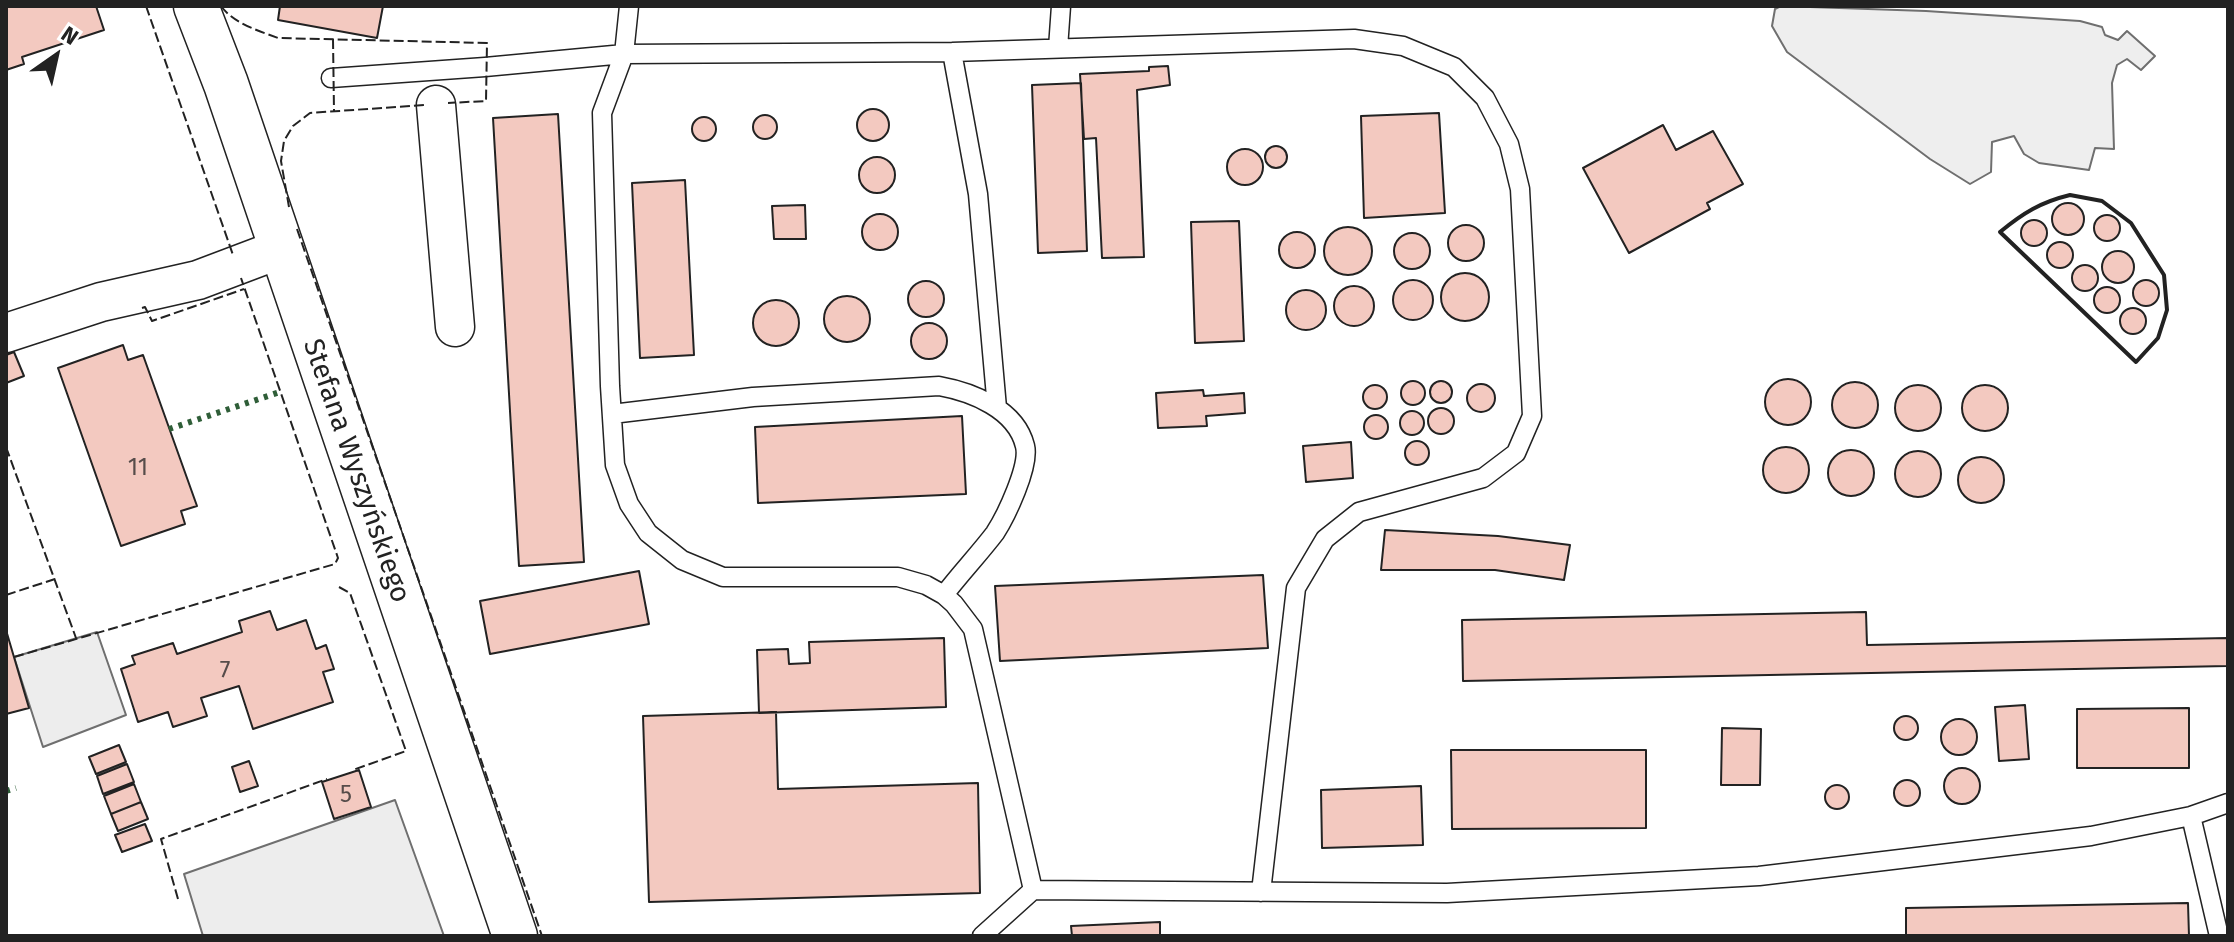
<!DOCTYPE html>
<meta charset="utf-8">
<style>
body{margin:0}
#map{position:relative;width:2234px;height:942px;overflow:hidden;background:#fff;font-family:"Fira Sans",sans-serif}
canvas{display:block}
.frame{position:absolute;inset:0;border:8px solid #222;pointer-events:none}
.north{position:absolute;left:16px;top:16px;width:80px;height:80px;-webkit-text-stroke:6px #fff;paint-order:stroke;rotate:34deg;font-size:22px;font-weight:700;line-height:32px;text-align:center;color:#222}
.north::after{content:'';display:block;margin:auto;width:28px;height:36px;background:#222;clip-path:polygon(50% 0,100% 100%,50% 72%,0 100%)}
</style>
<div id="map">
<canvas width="2234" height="942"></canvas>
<div class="frame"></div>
<div class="north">N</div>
</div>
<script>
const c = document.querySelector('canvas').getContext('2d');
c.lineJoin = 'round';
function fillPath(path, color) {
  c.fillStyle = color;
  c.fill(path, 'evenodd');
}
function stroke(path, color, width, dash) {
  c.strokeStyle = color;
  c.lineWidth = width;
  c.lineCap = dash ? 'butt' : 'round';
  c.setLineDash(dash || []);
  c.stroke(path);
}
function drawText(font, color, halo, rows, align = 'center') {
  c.font = font + ' "Fira Sans",sans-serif';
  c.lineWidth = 6;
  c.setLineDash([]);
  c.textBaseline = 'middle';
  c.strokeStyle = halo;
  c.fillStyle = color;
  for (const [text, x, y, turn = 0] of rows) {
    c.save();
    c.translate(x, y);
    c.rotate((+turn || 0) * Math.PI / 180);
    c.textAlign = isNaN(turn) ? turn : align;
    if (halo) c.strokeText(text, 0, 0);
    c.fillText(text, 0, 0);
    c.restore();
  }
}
const green = new Path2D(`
 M 1781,6 L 1926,11 L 2080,21 L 2102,27 L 2105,35 L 2118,40 L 2127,31 L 2155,56 L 2141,70 L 2127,59 L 2117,65 L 2112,83 L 2114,149 L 2095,148 L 2089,170 L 2039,163 L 2024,154 L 2014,136 L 1992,142 L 1991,172 L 1970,184 L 1930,159 L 1787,52 L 1772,26 L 1775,9 Z`);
fillPath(green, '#eee');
stroke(green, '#6f6f6f', 2);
const parking = new Path2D(`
 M 97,632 L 126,715 L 43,747 L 14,657 Z
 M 395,800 L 444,936 L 203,936 L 184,874 Z`);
fillPath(parking, '#ededed');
stroke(parking, '#6f6f6f', 2);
const building = new Path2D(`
 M 6,6 L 96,6 L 104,30 L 22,57 L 24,64 L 6,70 Z
 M 280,6 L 383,6 L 377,38 L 278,20 Z
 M 1168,66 L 1170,85 L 1137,90 L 1144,257 L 1102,258 L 1096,138 L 1084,139 L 1080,74 L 1149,71 L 1149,67 Z
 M 1081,83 L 1087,251 L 1038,253 L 1032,85 Z
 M857 125a16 16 0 1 1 32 0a16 16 0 1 1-32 0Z
 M 1439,113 L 1445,213 L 1364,218 L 1361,116 Z
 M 558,114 L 584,562 L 519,566 L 493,118 Z
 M753 127a12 12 0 1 1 24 0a12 12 0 1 1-24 0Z
 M692 129a12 12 0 1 1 24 0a12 12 0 1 1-24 0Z
 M 1663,125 L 1676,150 L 1713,131 L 1743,184 L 1707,203 L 1710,209 L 1629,253 L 1583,168 Z
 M1265 157a11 11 0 1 1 22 0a11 11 0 1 1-22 0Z
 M1227 167a18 18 0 1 1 36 0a18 18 0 1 1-36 0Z
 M859 175a18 18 0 1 1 36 0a18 18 0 1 1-36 0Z
 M 685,180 L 694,355 L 640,358 L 632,183 Z
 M2052 219a16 16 0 1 1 32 0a16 16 0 1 1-32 0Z
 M 805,205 L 806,239 L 774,239 L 772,206 Z
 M862 232a18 18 0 1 1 36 0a18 18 0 1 1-36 0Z
 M2094 228a13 13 0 1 1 26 0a13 13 0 1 1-26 0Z
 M2021 233a13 13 0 1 1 26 0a13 13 0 1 1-26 0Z
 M 1239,221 L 1244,341 L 1195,343 L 1191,222 Z
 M1448 243a18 18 0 1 1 36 0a18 18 0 1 1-36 0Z
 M1324 251a24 24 0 1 1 48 0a24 24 0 1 1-48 0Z
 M1279 250a18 18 0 1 1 36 0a18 18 0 1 1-36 0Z
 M1394 251a18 18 0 1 1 36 0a18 18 0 1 1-36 0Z
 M2047 255a13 13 0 1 1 26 0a13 13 0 1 1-26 0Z
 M2102 267a16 16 0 1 1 32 0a16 16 0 1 1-32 0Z
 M2072 278a13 13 0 1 1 26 0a13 13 0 1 1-26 0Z
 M1441 297a24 24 0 1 1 48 0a24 24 0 1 1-48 0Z
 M2133 293a13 13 0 1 1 26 0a13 13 0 1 1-26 0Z
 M1393 300a20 20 0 1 1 40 0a20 20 0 1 1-40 0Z
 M908 299a18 18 0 1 1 36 0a18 18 0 1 1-36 0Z
 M1334 306a20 20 0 1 1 40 0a20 20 0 1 1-40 0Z
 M2094 300a13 13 0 1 1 26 0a13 13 0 1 1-26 0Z
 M1286 310a20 20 0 1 1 40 0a20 20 0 1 1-40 0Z
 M824 319a23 23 0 1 1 46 0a23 23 0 1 1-46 0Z
 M753 323a23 23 0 1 1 46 0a23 23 0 1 1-46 0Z
 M2120 321a13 13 0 1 1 26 0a13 13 0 1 1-26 0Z
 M911 341a18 18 0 1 1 36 0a18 18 0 1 1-36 0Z
 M 123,345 L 128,360 L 143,355 L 197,506 L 181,511 L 185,524 L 121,546 L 58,368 Z
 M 14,352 L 24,376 L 6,383 L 6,355 Z
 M1765 402a23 23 0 1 1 46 0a23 23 0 1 1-46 0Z
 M1401 393a12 12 0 1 1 24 0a12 12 0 1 1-24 0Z
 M1430 392a11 11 0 1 1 22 0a11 11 0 1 1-22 0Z
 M1832 405a23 23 0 1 1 46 0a23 23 0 1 1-46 0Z
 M1467 398a14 14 0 1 1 28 0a14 14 0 1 1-28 0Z
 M1895 408a23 23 0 1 1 46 0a23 23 0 1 1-46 0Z
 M1962 408a23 23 0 1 1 46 0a23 23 0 1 1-46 0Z
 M1363 397a12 12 0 1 1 24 0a12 12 0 1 1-24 0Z
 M 1203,390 L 1204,396 L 1244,393 L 1245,413 L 1206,416 L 1207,426 L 1158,428 L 1156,393 Z
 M1428 421a13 13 0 1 1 26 0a13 13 0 1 1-26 0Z
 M1400 423a12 12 0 1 1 24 0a12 12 0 1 1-24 0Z
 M1364 427a12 12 0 1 1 24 0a12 12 0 1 1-24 0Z
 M 962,416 L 966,494 L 758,503 L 755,427 Z
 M1405 453a12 12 0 1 1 24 0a12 12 0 1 1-24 0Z
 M 1351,442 L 1353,478 L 1306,482 L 1303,446 Z
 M1763 470a23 23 0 1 1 46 0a23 23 0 1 1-46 0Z
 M1828 473a23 23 0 1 1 46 0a23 23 0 1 1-46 0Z
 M1895 474a23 23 0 1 1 46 0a23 23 0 1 1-46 0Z
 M1958 480a23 23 0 1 1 46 0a23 23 0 1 1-46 0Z
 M 1385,530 L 1498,536 L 1570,545 L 1564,580 L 1495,570 L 1381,570 Z
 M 639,571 L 649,624 L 490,654 L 480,601 Z
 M 1263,575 L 1268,648 L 1000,661 L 995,586 Z
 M 270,611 L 277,630 L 306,620 L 316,649 L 326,645 L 334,669 L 323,672 L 333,702 L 253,729 L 239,686 L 201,698 L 207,716 L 173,727 L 168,712 L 138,722 L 121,669 L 135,664 L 132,656 L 173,643 L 177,654 L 242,632 L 239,621 Z
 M 1866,612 L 1867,645 L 2228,638 L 2228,666 L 1463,681 L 1462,620 Z
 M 6,630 L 29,708 L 6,714 Z
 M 944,638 L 946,707 L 759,713 L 757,650 L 788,649 L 789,664 L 810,663 L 809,642 Z
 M 2025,705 L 2029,759 L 1999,761 L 1995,707 Z
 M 2189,708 L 2189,768 L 2077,768 L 2077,709 Z
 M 776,712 L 778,789 L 978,783 L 980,893 L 649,902 L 643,716 Z
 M1894 728a12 12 0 1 1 24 0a12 12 0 1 1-24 0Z
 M1941 737a18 18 0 1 1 36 0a18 18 0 1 1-36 0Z
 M 1722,728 L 1761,729 L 1760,785 L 1721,785 Z
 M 119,745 L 126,762 L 96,774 L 89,757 Z
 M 1451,750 L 1646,750 L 1646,828 L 1452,829 Z
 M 249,761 L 258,786 L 240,792 L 232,767 Z
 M 127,764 L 134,782 L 103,794 L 97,776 Z
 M1944 786a18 18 0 1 1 36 0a18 18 0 1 1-36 0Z
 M 359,770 L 371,807 L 334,819 L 322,782 Z
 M1894 793a13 13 0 1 1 26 0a13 13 0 1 1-26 0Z
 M 134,784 L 141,802 L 111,814 L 104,796 Z
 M1825 797a12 12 0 1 1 24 0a12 12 0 1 1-24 0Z
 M 1421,786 L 1423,845 L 1322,848 L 1321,790 Z
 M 141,802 L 148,819 L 118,831 L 111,814 Z
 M 145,824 L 152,841 L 122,852 L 115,835 Z
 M 2188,903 L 2189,936 L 1906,936 L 1906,908 Z
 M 1160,922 L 1160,936 L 1072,936 L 1071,926 Z`);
fillPath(building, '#f3c9c0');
stroke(building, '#222', 2);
const service = new Path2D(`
 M 629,6 L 624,54 L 602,113 L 610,386 L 615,465 L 629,504 L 648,533 L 682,560 L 723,577 L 898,577 L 926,585 L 944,595 L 954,604 L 973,629 L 1033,890 L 982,936
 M 1058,48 L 1061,6
 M 952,52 L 978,194 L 997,408
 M 331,78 L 485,67 L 624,54 L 952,52 L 1354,39 L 1403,46 L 1454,67 L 1485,98 L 1509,144 L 1520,189 L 1532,416 L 1516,453 L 1483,478 L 1359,512 L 1325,539 L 1296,588 L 1261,892
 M 612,414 L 753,397 L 939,386 C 972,392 1016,409 1025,446 C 1030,466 1006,516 995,533 C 979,554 960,574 944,595
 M 2191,816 L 2219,936
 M 1033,890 L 1447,893 L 1759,876 L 2091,836 L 2191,816 L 2228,803`);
const minor = new Path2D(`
 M 436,105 L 455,327
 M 6,333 L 101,302 L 198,280 L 280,249`);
const tertiary = new Path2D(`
 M 196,6 L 226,84 L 515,936`);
stroke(service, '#222', 21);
stroke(minor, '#222', 41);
stroke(tertiary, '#222', 47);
stroke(service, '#fff', 18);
stroke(minor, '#fff', 38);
stroke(tertiary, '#fff', 44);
stroke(new Path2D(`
 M 169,429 L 280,392
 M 6,791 L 16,788`), '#2f5e38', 6, [4, 6]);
stroke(new Path2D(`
 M 146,6 L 233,255
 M 221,6 C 233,23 259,31 278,38 L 487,43 L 486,101 L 448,103
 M 333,39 L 334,111
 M 289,207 L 281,161 L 284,141 L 293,126 L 310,113 L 424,105
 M 297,229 L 542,936
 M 142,308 L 145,307 L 152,321 L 244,289
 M 6,447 L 76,638
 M 339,587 L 350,593 L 406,751 L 353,770
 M 6,595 L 55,579
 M 14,657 L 335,564 L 338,558 L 241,278
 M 178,899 L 161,839 L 327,779`), '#222', 2, [10, 4]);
stroke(new Path2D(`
 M 2070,195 L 2102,201 L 2131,223 L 2164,275 L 2167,310 L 2158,338 L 2136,362 L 2000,232 C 2023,213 2041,202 2070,195 Z`), '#222', 4);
drawText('24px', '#564c4a', null, [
 ["11",138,468],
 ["7",225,671],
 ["5",346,795]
]);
drawText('28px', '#222', '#fff', [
 ["Stefana Wyszyńskiego",356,471,71]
]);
</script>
